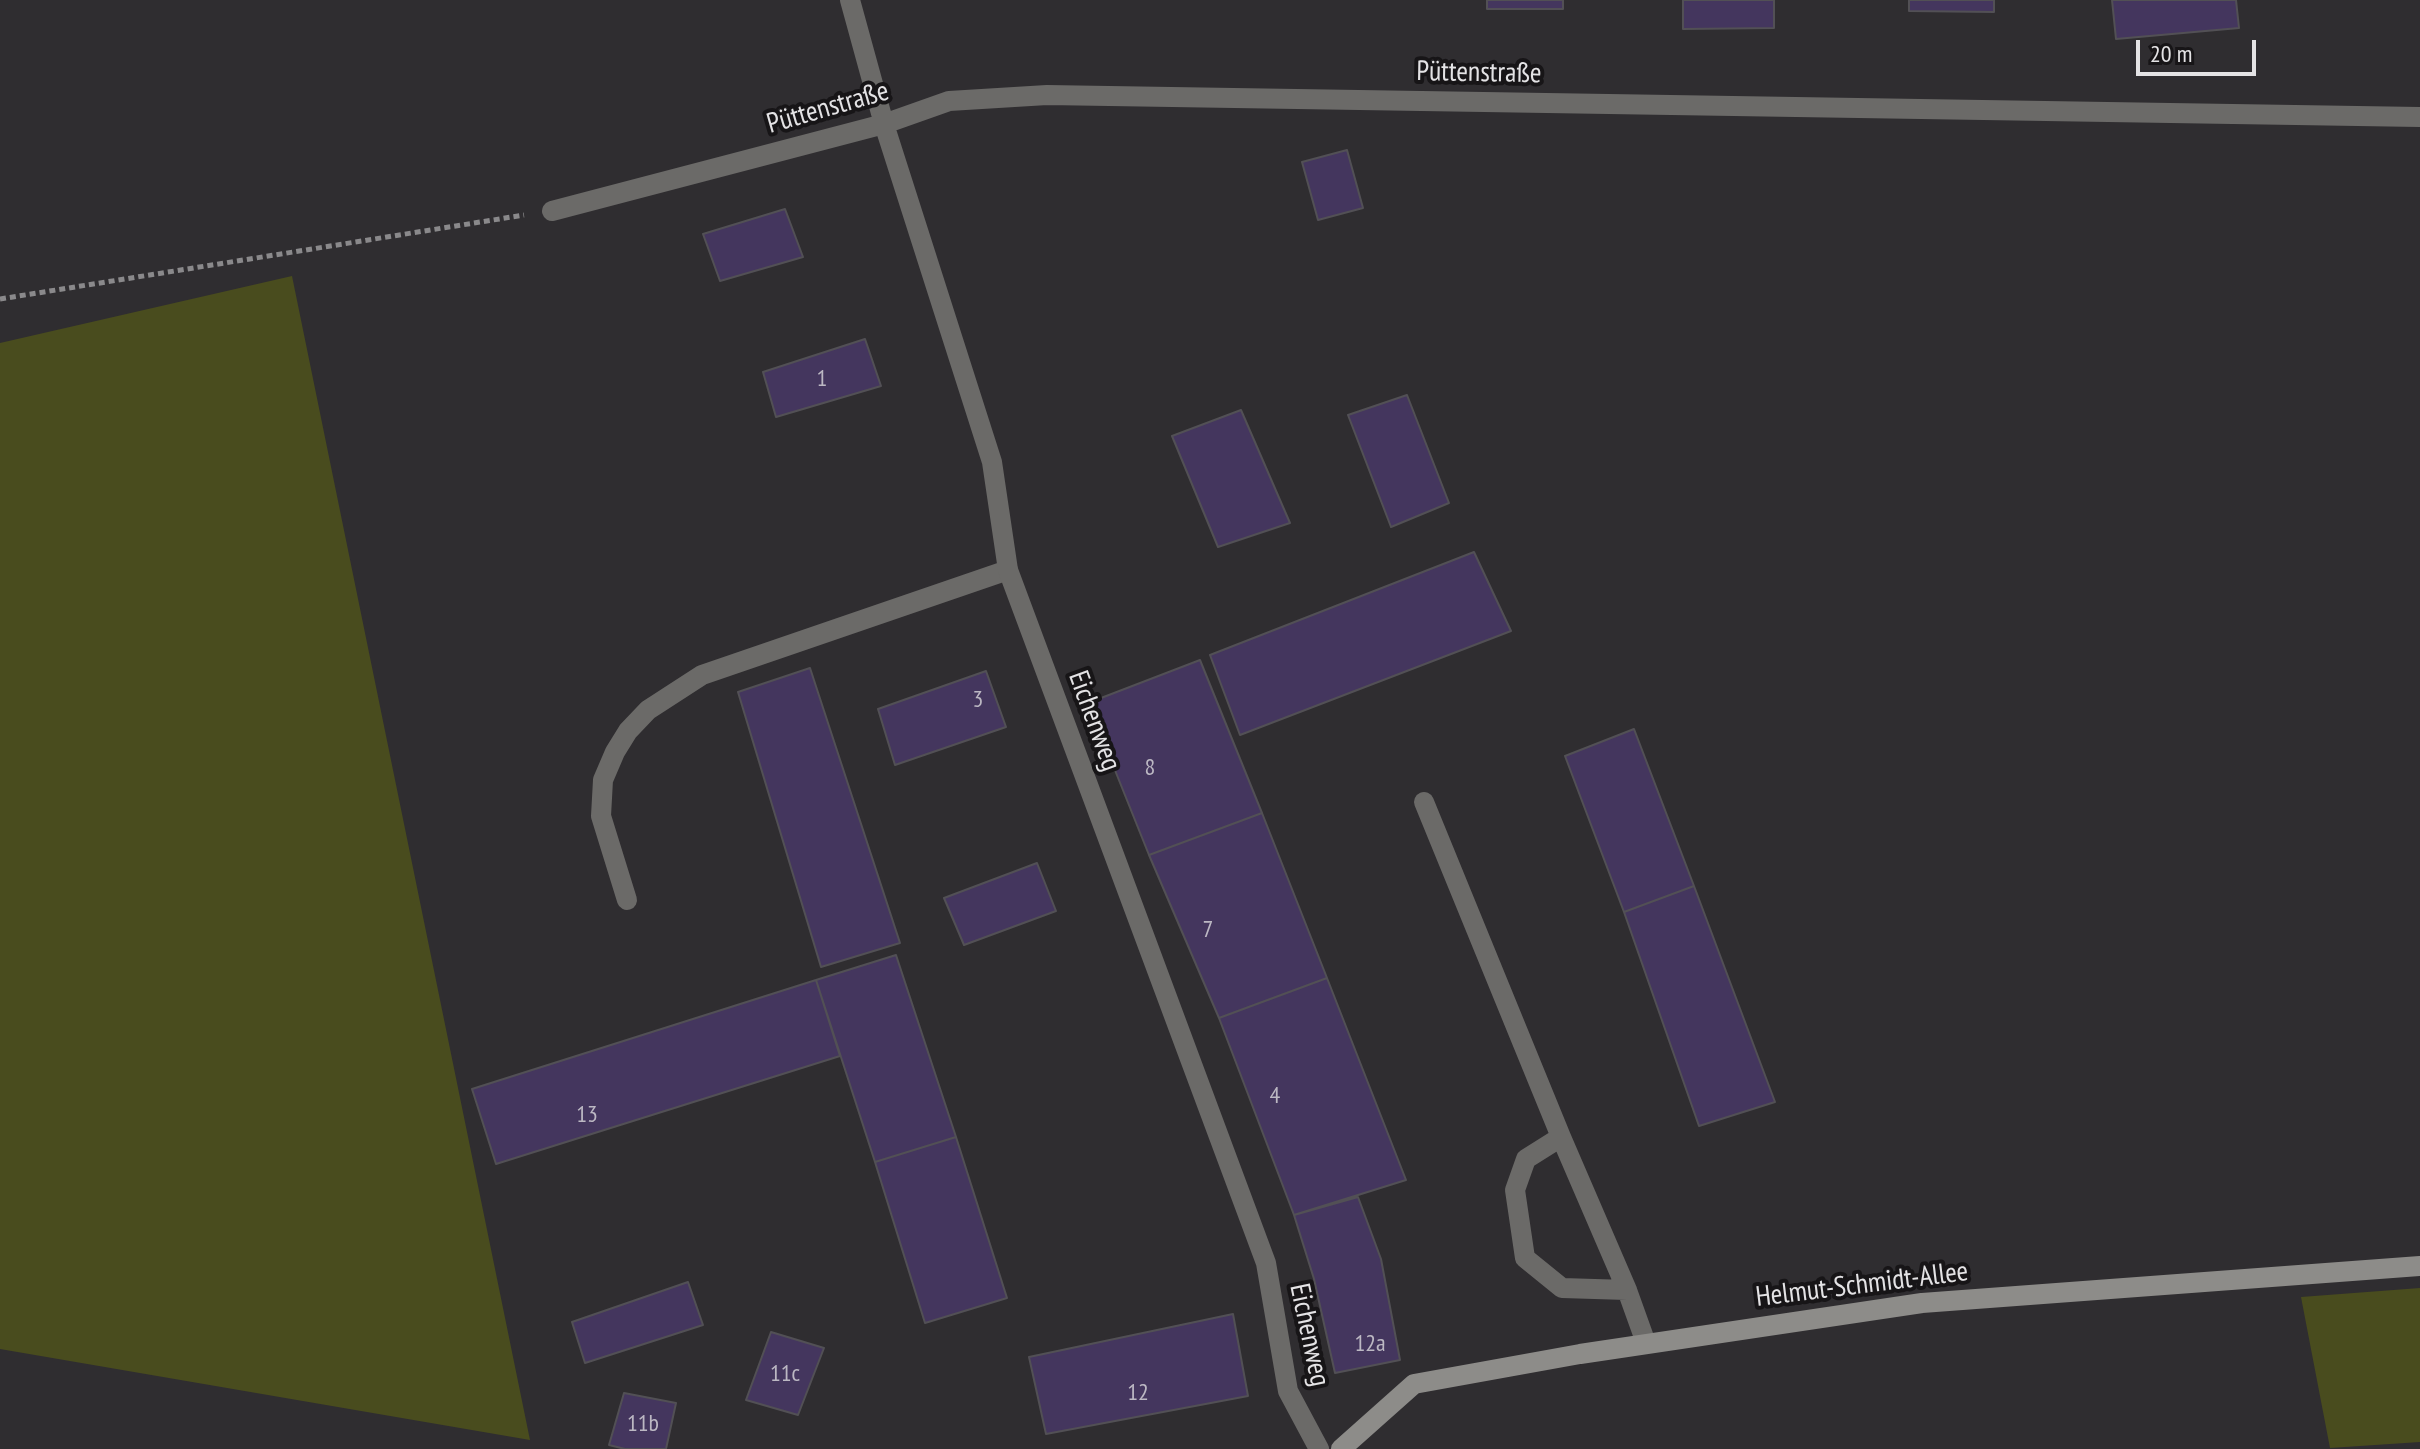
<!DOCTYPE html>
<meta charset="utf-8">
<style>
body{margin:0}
#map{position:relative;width:2420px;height:1449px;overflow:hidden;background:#2f2d30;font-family:"PT Sans Narrow",sans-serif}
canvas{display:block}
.scale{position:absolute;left:2136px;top:40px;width:120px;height:36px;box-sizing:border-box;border:4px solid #e4e3e5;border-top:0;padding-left:10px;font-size:24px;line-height:28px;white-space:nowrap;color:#e4e3e5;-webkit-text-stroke:6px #171517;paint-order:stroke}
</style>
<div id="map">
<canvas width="2420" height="1449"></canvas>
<div class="scale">20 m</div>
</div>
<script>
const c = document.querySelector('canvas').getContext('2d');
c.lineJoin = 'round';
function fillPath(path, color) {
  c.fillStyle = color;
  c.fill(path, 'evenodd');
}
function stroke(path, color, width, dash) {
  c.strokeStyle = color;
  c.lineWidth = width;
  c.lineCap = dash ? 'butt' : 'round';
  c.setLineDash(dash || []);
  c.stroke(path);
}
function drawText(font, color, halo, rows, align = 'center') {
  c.font = font + ' "PT Sans Narrow",sans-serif';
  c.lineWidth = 8;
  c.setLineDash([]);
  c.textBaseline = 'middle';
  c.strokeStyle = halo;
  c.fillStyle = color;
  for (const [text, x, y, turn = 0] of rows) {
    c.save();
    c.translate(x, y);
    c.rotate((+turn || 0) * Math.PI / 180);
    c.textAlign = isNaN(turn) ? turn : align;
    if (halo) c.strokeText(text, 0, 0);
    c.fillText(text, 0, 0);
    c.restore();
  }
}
fillPath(new Path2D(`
 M 292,276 L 530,1440 L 0,1349 L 0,343 Z
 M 2420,1288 L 2420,1442 L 2330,1448 L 2301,1297 Z`), '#494c1e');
const building = new Path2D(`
 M 1487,0 L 1563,0 L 1563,9 L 1487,9 Z
 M 1683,0 L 1774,0 L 1774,28 L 1683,29 Z
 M 1909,0 L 1994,0 L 1994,12 L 1909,11 Z
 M 2112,0 L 2236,0 L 2239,28 L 2116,39 Z
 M 1347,150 L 1363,208 L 1318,220 L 1302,162 Z
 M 785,209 L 803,257 L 720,281 L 703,234 Z
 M 865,339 L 881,386 L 776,417 L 763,372 Z
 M 1407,395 L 1449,503 L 1391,527 L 1348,415 Z
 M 1241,410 L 1290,523 L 1218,547 L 1172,436 Z
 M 1474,552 L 1511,631 L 1240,735 L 1210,655 Z
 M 1200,660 L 1262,813 L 1149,855 L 1088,703 Z
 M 810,668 L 900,943 L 821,967 L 738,692 Z
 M 986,671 L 1006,727 L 895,765 L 878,709 Z
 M 1634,729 L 1694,886 L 1624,912 L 1565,756 Z
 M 1262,813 L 1327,978 L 1219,1018 L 1149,855 Z
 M 1037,863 L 1056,911 L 964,945 L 944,898 Z
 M 1694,886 L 1775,1102 L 1699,1126 L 1624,912 Z
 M 896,955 L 956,1137 L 875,1162 L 816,980 Z
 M 1327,978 L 1406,1180 L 1294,1215 L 1219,1018 Z
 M 816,980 L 840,1056 L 496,1164 L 472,1089 Z
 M 956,1137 L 1007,1298 L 925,1323 L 875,1162 Z
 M 1358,1197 L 1381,1259 L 1400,1360 L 1335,1373 L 1314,1279 L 1294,1215 Z
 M 688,1282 L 703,1325 L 585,1363 L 572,1322 Z
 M 1233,1314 L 1248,1396 L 1046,1434 L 1029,1357 Z
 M 771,1332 L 824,1348 L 798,1415 L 746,1400 Z
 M 624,1393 L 676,1403 L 666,1449 L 625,1449 L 609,1445 Z`);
fillPath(building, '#44365e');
stroke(building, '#525055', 2);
stroke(new Path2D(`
 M 0,299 L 524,215`), '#8a898b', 5, [6, 4]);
stroke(new Path2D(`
 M 1424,802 L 1561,1137 L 1627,1290 L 1646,1343
 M 627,900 L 601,816 L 603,780 L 615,752 L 628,731 L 648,710 L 702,675 L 1008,570
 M 1561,1137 L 1526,1159 L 1515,1190 L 1525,1258 L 1562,1288 L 1627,1290`), '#6b6a68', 20);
stroke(new Path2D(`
 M 850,0 L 884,124 L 992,462 L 1008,570 L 1266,1263 L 1288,1391 L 1319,1449
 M 552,211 L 884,124 L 949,101 L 1047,95 L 2420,117`), '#6b6a68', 20);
stroke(new Path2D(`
 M 1341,1449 L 1414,1384 L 1580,1354 L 1922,1303 L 2420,1266`), '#8d8c89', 20);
drawText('24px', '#bcb8c3', null, [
 ["1",822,379],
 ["3",978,700],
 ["8",1150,768],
 ["7",1208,930],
 ["4",1275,1096],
 ["13",587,1115],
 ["12a",1370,1344],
 ["11c",785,1374],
 ["12",1138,1393],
 ["11b",643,1424]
]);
drawText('28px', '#e4e3e5', '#171517', [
 ["Püttenstraße",1479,73,1],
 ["Püttenstraße",828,108,-16],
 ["Eichenweg",1094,721,70],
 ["Helmut-Schmidt-Allee",1862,1285,-7],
 ["Eichenweg",1309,1335,78]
]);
</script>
